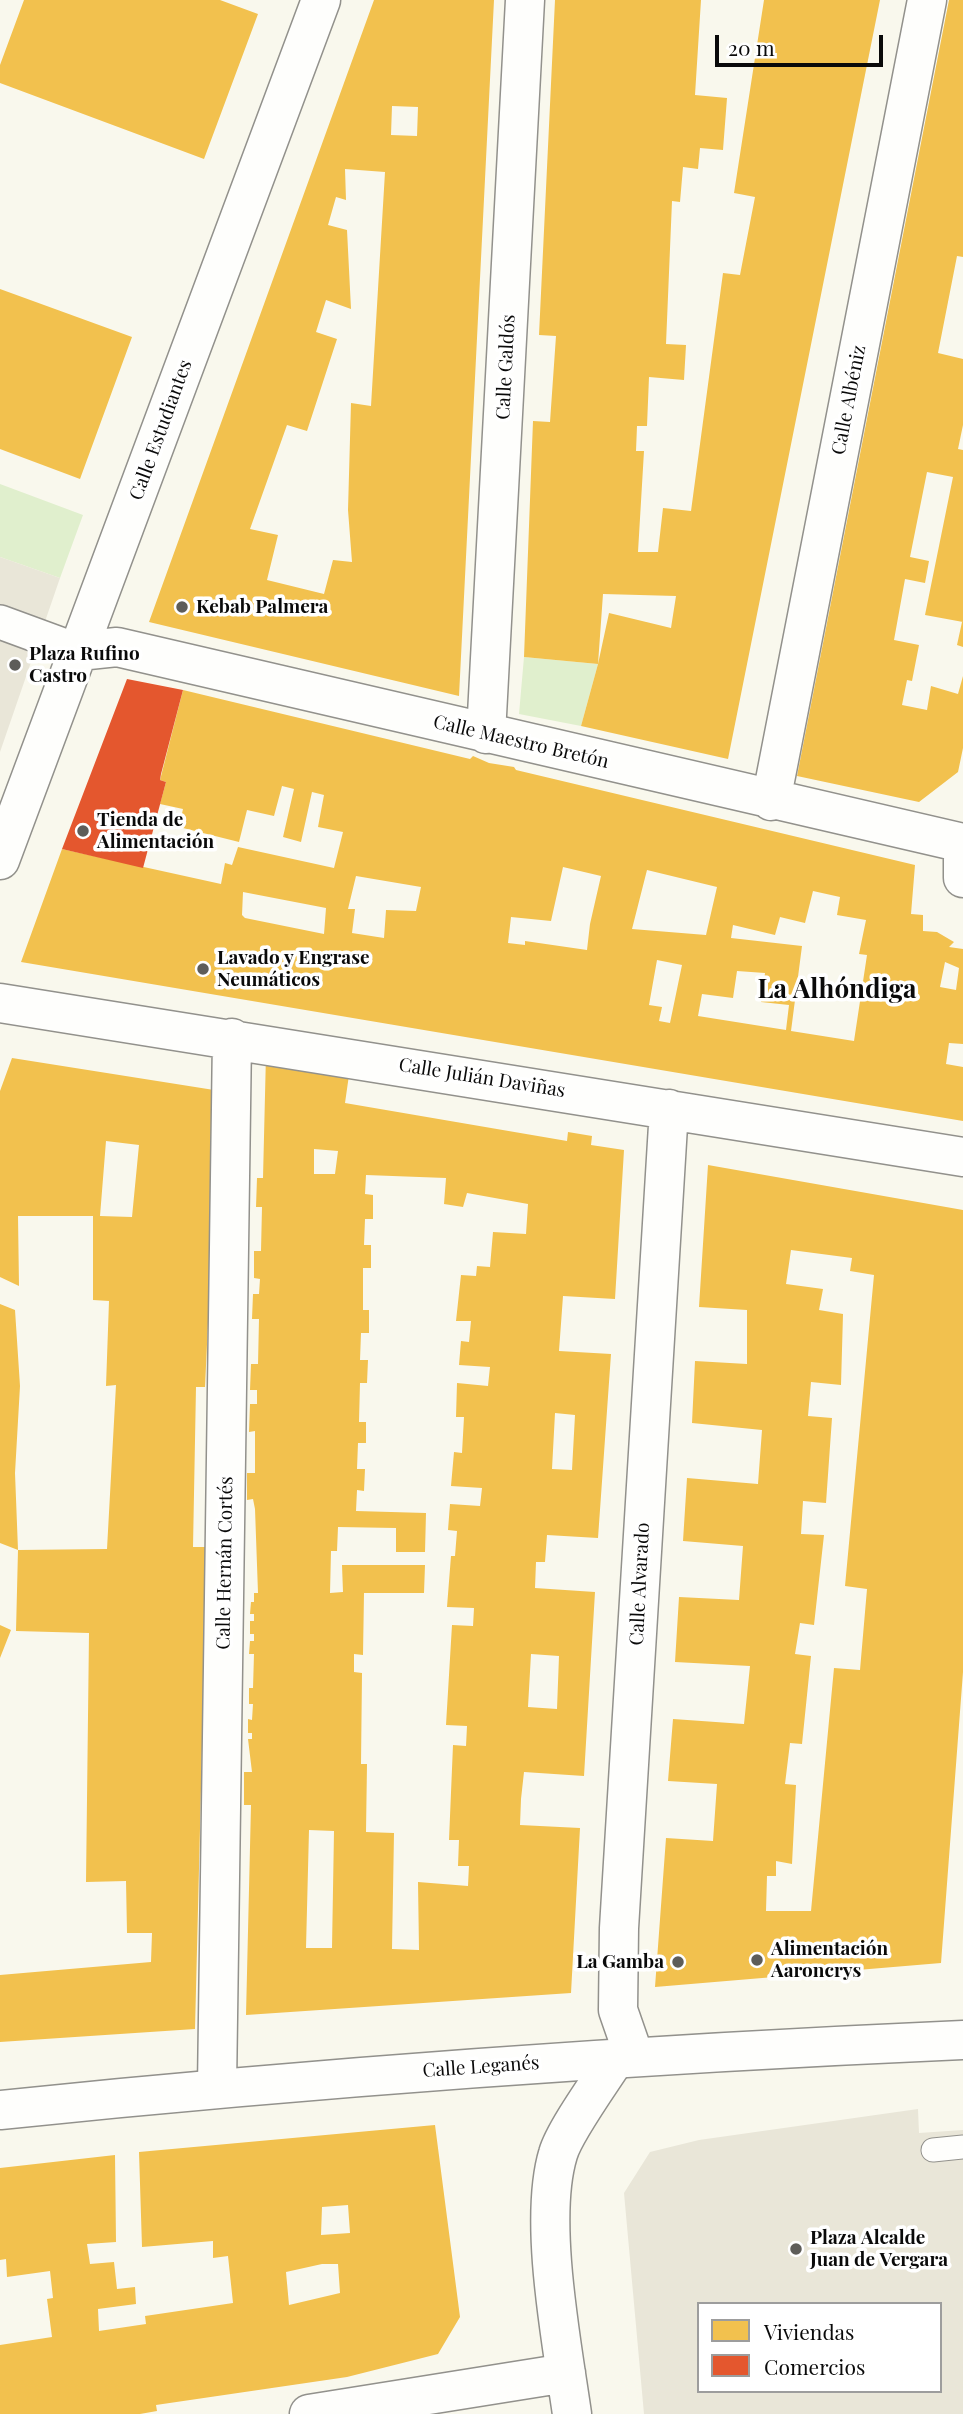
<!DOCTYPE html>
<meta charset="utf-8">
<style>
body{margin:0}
#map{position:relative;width:963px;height:2414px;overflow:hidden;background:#f9f8ed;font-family:"Playfair Display",serif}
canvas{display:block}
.legend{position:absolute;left:697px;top:2302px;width:245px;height:91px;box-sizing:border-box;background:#fff;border:2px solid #9d9d9d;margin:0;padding:9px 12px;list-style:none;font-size:21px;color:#0a0a0a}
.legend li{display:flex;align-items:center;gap:14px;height:35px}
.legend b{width:35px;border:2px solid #9d9d9d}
.scale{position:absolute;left:715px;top:35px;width:168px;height:32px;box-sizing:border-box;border:4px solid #0a0a0a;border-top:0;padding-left:9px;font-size:21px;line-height:24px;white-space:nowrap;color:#0a0a0a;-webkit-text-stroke:5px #fff;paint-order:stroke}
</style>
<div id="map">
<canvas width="963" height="2414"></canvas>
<ul class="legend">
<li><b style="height:19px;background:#f2c14e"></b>Viviendas</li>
<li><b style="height:19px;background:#e4572e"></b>Comercios</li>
</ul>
<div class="scale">20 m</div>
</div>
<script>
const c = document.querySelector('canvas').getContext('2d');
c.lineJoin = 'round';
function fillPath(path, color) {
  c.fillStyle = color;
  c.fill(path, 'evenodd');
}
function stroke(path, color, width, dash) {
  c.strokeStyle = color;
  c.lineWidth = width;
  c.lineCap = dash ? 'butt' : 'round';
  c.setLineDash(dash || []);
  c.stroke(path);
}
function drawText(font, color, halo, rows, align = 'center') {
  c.font = font + ' "Playfair Display",serif';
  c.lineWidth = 7;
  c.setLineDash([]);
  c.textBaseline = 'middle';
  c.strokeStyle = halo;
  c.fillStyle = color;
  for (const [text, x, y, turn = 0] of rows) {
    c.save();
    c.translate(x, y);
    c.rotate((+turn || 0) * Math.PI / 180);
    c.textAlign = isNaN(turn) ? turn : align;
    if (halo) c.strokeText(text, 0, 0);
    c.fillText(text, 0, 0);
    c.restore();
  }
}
fillPath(new Path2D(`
 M 0,484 L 83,515 L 60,578 L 0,557 Z
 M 524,657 L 598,664 L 581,726 L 519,714 Z`), '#e0efcd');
fillPath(new Path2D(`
 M 0,557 L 60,578 L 0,752 Z
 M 918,2109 L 919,2133 L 963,2130 L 963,2414 L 644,2414 L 624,2193 L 650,2152 L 699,2140 ZM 699,2304 L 940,2304 L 940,2391 L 699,2391 Z`), '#e9e6d8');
fillPath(new Path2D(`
 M 24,0 L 220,0 L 258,14 L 204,159 L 0,83 L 0,65 Z
 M 374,0 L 494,0 L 459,696 L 149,622 ZM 392,106 L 418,107 L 417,136 L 391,135 ZM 345,169 L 385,172 L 371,406 L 351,403 L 348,510 L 352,562 L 333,560 L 324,594 L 267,580 L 278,535 L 250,529 L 287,425 L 307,431 L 337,339 L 316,332 L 326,300 L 351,309 L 347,230 L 328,225 L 336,197 L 346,200 Z
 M 555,0 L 701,0 L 695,95 L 727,98 L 723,150 L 700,148 L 698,169 L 683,167 L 680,202 L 672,201 L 666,344 L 686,345 L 684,380 L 649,377 L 647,426 L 637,426 L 636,451 L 644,451 L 638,552 L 658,552 L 663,508 L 691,511 L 723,273 L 740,275 L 755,197 L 734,193 L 764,0 L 880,0 L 728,759 L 581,726 L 598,664 L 524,657 L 533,421 L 550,422 L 556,336 L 539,335 ZM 603,594 L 676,596 L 671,628 L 609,613 L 598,664 Z
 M 949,0 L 963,0 L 963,257 L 957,256 L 938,353 L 963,359 L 963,425 L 958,449 L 963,450 L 963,622 L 925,615 L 953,477 L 927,472 L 910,557 L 929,561 L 925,583 L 905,579 L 894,640 L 919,645 L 912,681 L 907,680 L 902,705 L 927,710 L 931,686 L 958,694 L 963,676 L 963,748 L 958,772 L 919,802 L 797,776 Z
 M 0,289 L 132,337 L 80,479 L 0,449 Z
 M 962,622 L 963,622 L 963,647 L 957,645 Z
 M 183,690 L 470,759 L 473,756 L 489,763 L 514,767 L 516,770 L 915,865 L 911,914 L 923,915 L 923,931 L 937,932 L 954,942 L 949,947 L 963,949 L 963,1044 L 949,1043 L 946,1064 L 963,1067 L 963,1121 L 21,962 L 62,849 L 221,884 L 225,863 L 232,865 L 238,847 L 334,868 L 343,832 L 318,827 L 324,795 L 312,792 L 301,842 L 283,837 L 294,789 L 282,786 L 274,816 L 247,810 L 239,842 L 179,827 L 183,809 L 160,804 L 166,782 L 160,780 ZM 563,867 L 601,876 L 590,924 L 587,950 L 525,941 L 525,945 L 508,943 L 511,917 L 551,921 ZM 647,870 L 717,887 L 706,935 L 632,929 ZM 356,876 L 421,887 L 416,911 L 386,910 L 384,938 L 352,933 L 355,909 L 348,909 ZM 813,891 L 840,897 L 837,915 L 866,920 L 859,954 L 867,955 L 854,1041 L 791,1031 L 802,946 L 731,938 L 733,925 L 775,935 L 780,917 L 805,923 ZM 243,892 L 326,908 L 324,934 L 245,918 L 242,915 ZM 657,960 L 682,965 L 670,1023 L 659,1021 L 662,1007 L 649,1005 ZM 945,962 L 959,968 L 956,990 L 940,987 ZM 737,971 L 765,973 L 761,1002 L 789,1005 L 786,1030 L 698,1016 L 702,994 L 733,998 Z
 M 266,1054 L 350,1068 L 345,1103 L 567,1141 L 568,1132 L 592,1136 L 591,1145 L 624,1150 L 615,1299 L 563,1296 L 559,1351 L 611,1354 L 598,1538 L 547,1535 L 545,1562 L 536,1562 L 535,1588 L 595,1592 L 584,1776 L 524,1772 L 521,1799 L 520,1825 L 580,1828 L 571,1993 L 246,2015 L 251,1805 L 244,1805 L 244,1772 L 252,1772 L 248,1739 L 252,1739 L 252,1733 L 248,1733 L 248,1719 L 252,1720 L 253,1704 L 249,1704 L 249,1688 L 253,1688 L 254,1654 L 249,1654 L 250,1641 L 254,1641 L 254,1634 L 250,1634 L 250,1621 L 254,1621 L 254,1614 L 250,1614 L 251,1602 L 254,1602 L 254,1593 L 258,1593 L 255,1509 L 253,1499 L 247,1500 L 247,1473 L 255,1473 L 255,1431 L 249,1432 L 250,1404 L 257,1404 L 257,1390 L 250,1390 L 251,1364 L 258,1364 L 259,1319 L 252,1319 L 253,1294 L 259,1294 L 260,1279 L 254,1278 L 254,1251 L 261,1251 L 262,1207 L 256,1207 L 257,1178 L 263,1178 ZM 314,1149 L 338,1151 L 335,1174 L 314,1174 ZM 366,1175 L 446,1178 L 444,1204 L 463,1207 L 467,1193 L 528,1204 L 526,1234 L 493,1232 L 490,1267 L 477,1266 L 476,1276 L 461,1275 L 456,1321 L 471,1321 L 469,1342 L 461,1341 L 459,1365 L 490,1367 L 488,1386 L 457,1383 L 456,1417 L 464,1417 L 462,1453 L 454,1452 L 451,1486 L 482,1488 L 480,1506 L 450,1504 L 448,1530 L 457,1531 L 455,1556 L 451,1556 L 447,1607 L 474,1608 L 473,1626 L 452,1625 L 446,1725 L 467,1726 L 466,1746 L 453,1745 L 449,1840 L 459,1840 L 458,1866 L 469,1866 L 468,1886 L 418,1882 L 419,1950 L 392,1949 L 394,1833 L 366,1832 L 367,1764 L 361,1764 L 362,1673 L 354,1672 L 354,1654 L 363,1655 L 364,1593 L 424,1593 L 425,1565 L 342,1565 L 343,1592 L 330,1593 L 331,1551 L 337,1551 L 338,1527 L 396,1528 L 396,1552 L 425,1552 L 426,1513 L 356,1511 L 357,1490 L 364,1491 L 365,1469 L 357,1469 L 358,1443 L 366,1443 L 366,1422 L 359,1422 L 360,1383 L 367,1383 L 368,1360 L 360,1360 L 361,1333 L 369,1333 L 369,1310 L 363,1310 L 363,1268 L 371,1268 L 371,1245 L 364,1245 L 365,1219 L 373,1219 L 373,1195 L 365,1194 ZM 555,1413 L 575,1415 L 572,1470 L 552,1469 ZM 531,1654 L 559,1656 L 557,1709 L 528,1707 ZM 309,1830 L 334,1831 L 332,1948 L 306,1948 Z
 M 12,1058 L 214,1090 L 209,1302 L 205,1387 L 196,1387 L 193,1547 L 207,1547 L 195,2029 L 0,2042 L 0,1975 L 151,1962 L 152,1933 L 127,1933 L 126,1881 L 86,1882 L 89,1633 L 16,1631 L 18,1550 L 107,1549 L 116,1385 L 106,1386 L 109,1301 L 93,1300 L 93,1216 L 18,1216 L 19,1286 L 0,1277 L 0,1091 ZM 106,1141 L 139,1145 L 132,1217 L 100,1216 Z
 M 708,1165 L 963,1210 L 963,1672 L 941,1963 L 655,1987 L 666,1838 L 713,1841 L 717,1784 L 668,1781 L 673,1719 L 744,1724 L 750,1666 L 675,1662 L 679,1597 L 739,1600 L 743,1546 L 683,1541 L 687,1478 L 758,1484 L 762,1430 L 692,1423 L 695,1361 L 747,1364 L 747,1310 L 699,1307 ZM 791,1250 L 852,1258 L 850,1271 L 874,1275 L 845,1586 L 867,1589 L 860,1670 L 834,1668 L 811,1911 L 766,1911 L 767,1876 L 776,1876 L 776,1861 L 792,1864 L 796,1785 L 785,1784 L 790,1743 L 802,1744 L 811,1656 L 795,1654 L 800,1623 L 814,1625 L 824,1535 L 801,1534 L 803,1501 L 826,1503 L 832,1418 L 808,1416 L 811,1382 L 841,1385 L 843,1314 L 819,1310 L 823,1289 L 786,1284 Z
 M 0,1304 L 15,1310 L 20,1386 L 15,1473 L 18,1550 L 0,1543 Z
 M 0,1625 L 11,1630 L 0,1658 Z
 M 435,2125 L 460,2317 L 438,2354 L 347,2377 L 156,2405 L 157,2411 L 140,2414 L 0,2414 L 0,2345 L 52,2337 L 47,2299 L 53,2298 L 50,2271 L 7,2277 L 6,2259 L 0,2260 L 0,2168 L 115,2155 L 116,2242 L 87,2244 L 90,2264 L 114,2262 L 117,2289 L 135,2287 L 136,2304 L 98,2309 L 99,2331 L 146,2324 L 145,2316 L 233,2303 L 228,2256 L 213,2258 L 213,2241 L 142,2247 L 139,2152 ZM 348,2205 L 350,2233 L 321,2235 L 322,2207 ZM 322,2264 L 338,2264 L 340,2293 L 289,2305 L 286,2272 Z`), '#f2c14e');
fillPath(new Path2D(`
 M 127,679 L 183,690 L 161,774 L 160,780 L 166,782 L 143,868 L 62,849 Z`), '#e4572e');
const service = new Path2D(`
 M 933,2150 L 963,2147`);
const pedestrian = new Path2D(`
 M 0,622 L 79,651`);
const minor = new Path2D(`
 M 79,651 L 117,647 L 963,843
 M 486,734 L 525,0
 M 771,801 L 927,0
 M 963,849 L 963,878
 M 0,860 L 321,0
 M 0,1003 L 963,1157
 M 634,2056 L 618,2010 L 619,1928 L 669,1109
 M 217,2087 L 232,1038
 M 309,2414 L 566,2373
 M 572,2414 C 562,2344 538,2220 558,2154 C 564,2132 601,2081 615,2059`);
const tertiary = new Path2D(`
 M 0,2110 C 320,2077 641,2054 963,2040`);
stroke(service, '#92918c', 25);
stroke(pedestrian, '#92918c', 36);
stroke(minor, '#92918c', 41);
stroke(tertiary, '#92918c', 41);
stroke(service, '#fefefc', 23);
stroke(pedestrian, '#fefefc', 33);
stroke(minor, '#fefefc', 38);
stroke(tertiary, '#fefefc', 38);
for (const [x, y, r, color] of [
 [182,607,7,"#5e5d59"],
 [15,665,7,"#5e5d59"],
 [83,831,7,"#5e5d59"],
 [203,969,7,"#5e5d59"],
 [757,1960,7,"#5e5d59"],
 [678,1962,7,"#5e5d59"],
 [796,2249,7,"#5e5d59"]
]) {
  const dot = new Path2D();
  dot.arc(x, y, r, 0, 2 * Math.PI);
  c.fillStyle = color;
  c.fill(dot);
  stroke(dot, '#fff', 2.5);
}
drawText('19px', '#0a0a0a', '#fff', [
 ["Calle Galdós",506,367,-87],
 ["Calle Albéniz",849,400,-79],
 ["Calle Estudiantes",161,430,-70],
 ["Calle Maestro Bretón",521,742,13],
 ["Calle Julián Daviñas",482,1078,9],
 ["Calle Hernán Cortés",225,1563,-89],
 ["Calle Alvarado",640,1584,-87],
 ["Calle Leganés",481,2067,-4]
]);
drawText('bold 19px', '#0a0a0a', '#fff', [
 ["Kebab Palmera",196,607],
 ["Plaza Rufino",29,654],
 ["Castro",29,676],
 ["Tienda de",97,820],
 ["Alimentación",97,842],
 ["Lavado y Engrase",217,958],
 ["Neumáticos",217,980],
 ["Alimentación",771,1949],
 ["Aaroncrys",771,1971],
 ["La Gamba",664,1962,"right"],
 ["Plaza Alcalde",810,2238],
 ["Juan de Vergara",810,2260]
], 'left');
drawText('bold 26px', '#0a0a0a', '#fff', [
 ["La Alhóndiga",837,990]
]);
</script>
